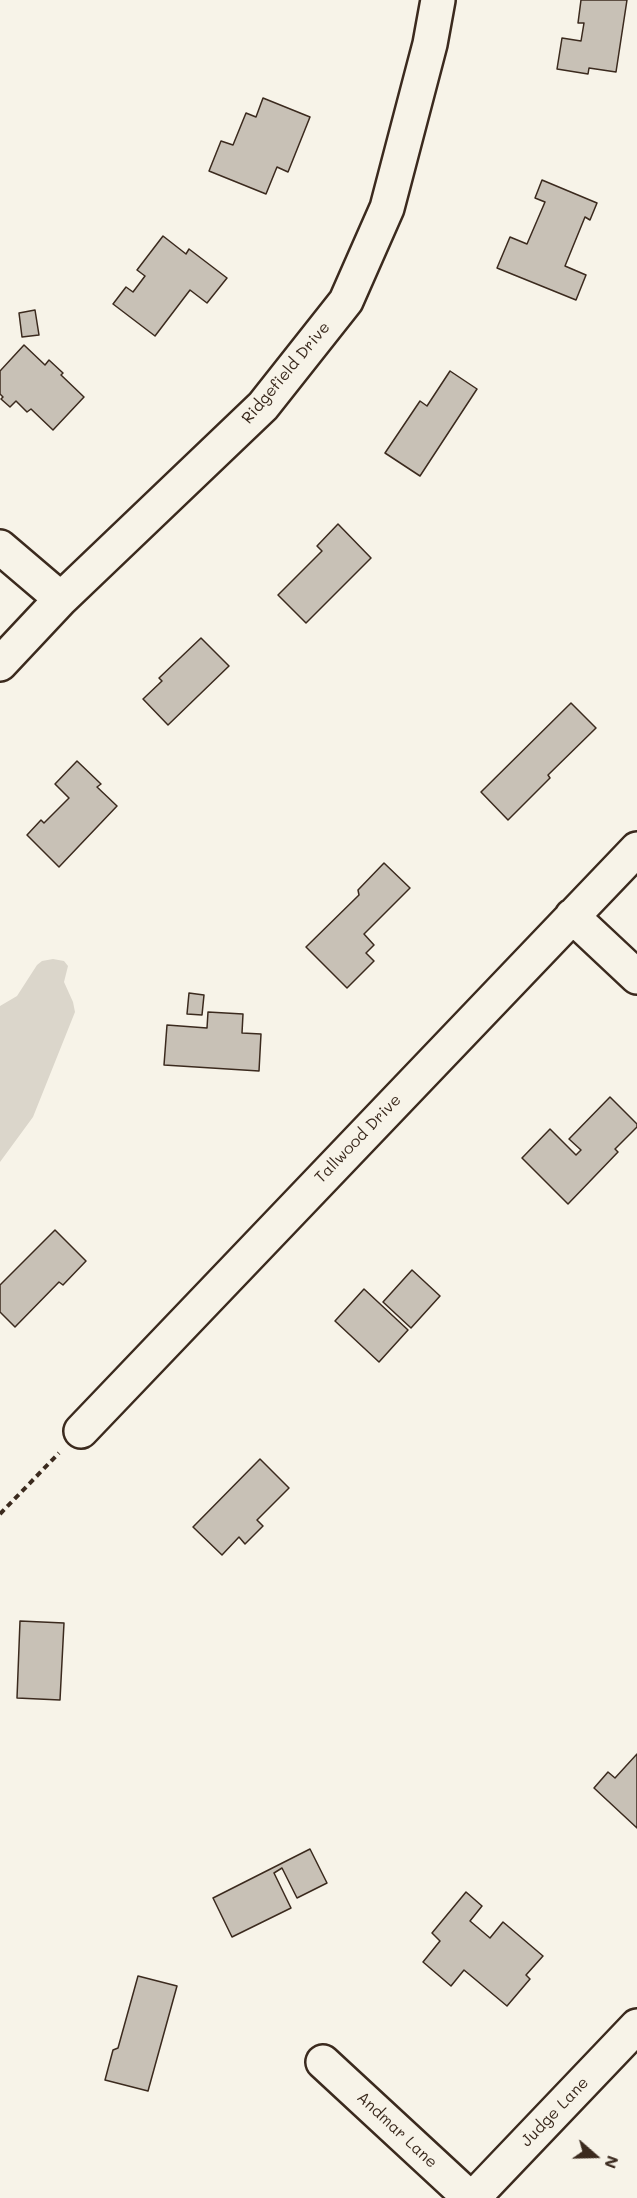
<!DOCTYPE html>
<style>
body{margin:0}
#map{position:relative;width:637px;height:2198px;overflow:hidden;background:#f7f3e8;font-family:Mali,sans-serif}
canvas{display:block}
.north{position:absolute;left:565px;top:2126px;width:60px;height:60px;-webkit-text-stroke:4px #f7f3e8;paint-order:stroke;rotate:110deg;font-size:16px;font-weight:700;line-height:24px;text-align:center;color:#3b2a1e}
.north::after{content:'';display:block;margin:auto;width:21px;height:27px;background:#3b2a1e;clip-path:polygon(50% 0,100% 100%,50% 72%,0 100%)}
</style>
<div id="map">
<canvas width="637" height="2198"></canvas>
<div class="north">N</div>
</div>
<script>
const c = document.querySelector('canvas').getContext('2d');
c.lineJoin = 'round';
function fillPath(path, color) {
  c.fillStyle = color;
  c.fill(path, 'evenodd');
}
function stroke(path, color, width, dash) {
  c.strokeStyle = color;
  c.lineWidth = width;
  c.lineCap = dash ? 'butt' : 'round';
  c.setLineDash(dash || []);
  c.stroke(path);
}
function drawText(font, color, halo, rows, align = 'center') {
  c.font = font + ' Mali,sans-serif';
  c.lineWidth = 4.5;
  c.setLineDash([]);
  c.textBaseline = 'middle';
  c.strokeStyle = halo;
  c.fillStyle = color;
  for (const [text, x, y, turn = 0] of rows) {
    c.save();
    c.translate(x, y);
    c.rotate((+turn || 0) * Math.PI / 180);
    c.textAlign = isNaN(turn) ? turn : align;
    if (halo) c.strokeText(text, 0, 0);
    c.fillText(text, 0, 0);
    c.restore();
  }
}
fillPath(new Path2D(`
 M 53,959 L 64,961 L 68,966 L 64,982 L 73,1002 L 75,1012 L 33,1117 L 0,1162 L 0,1006 L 17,996 L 37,965 L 42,961 Z`), '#dbd6cb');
const building = new Path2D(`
 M 581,0 L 627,0 L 616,72 L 589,68 L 588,74 L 557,69 L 562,38 L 581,41 L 584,23 L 578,23 Z
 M 263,98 L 310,117 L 288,172 L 277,167 L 266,194 L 209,171 L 221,141 L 233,145 L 246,113 L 256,117 Z
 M 542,180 L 597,203 L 590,220 L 585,217 L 565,266 L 586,275 L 576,300 L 497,268 L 510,237 L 527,244 L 545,202 L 535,198 Z
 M 163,236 L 186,254 L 189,249 L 227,278 L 207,303 L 190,290 L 155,336 L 113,304 L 126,287 L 133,292 L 145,276 L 137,270 Z
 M 35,310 L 39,335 L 22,337 L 19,313 Z
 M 24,345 L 45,365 L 49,360 L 63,373 L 61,375 L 84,397 L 53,430 L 31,409 L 27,412 L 16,401 L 10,407 L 1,399 L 3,397 L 0,394 L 0,371 Z
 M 450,371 L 477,389 L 420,476 L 385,453 L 420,401 L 427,406 Z
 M 338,524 L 371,558 L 306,623 L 278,595 L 322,551 L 317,546 Z
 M 201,638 L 229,666 L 168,725 L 143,699 L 162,681 L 159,678 Z
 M 571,703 L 596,728 L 548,775 L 550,778 L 508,820 L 481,792 Z
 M 77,761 L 101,784 L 97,787 L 117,806 L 59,867 L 27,835 L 41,820 L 44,823 L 69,798 L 55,784 Z
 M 384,863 L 410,888 L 364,934 L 374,945 L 366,953 L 374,961 L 347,988 L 306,947 L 359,895 L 358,890 Z
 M 189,993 L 204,995 L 202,1015 L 187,1014 Z
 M 208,1012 L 243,1014 L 242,1033 L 261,1034 L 259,1071 L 164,1065 L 167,1025 L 207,1028 Z
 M 610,1097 L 637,1124 L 637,1127 L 615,1149 L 618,1152 L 568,1204 L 522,1158 L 550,1129 L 576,1155 L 581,1150 L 569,1139 Z
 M 55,1230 L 86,1261 L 63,1285 L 59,1282 L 15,1327 L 0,1312 L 0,1285 Z
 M 412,1270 L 440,1296 L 411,1328 L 383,1302 Z
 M 364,1289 L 408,1330 L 379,1362 L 335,1321 Z
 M 260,1459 L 289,1488 L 257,1520 L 263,1526 L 245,1544 L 239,1537 L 222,1555 L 193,1527 Z
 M 20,1621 L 64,1623 L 60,1700 L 17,1698 Z
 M 637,1754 L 637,1828 L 594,1788 L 608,1772 L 615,1778 Z
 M 310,1849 L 327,1883 L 297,1898 L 282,1868 L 274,1873 L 291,1908 L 232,1937 L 213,1898 Z
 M 466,1892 L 482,1906 L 470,1921 L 490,1938 L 503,1922 L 543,1956 L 526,1975 L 530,1979 L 507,2006 L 464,1970 L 451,1986 L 423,1962 L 440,1941 L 432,1933 Z
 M 138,1976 L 177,1986 L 148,2091 L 105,2080 L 113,2050 L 118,2048 Z`);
fillPath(building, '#c8c1b6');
stroke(building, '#3b2a1e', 1.5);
const minor = new Path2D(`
 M 0,547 L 61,599
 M 0,664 L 61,599 L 263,406 L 346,301 L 387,208 L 430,44 L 438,0
 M 572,916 L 637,977
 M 81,1431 L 637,849
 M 323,2062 L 470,2198
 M 473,2198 L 637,2026`);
stroke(minor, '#3b2a1e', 38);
stroke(new Path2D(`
 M 0,1514 L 59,1453`), '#3b2a1e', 4, [6, 4.5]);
stroke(minor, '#f7f3e8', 33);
drawText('16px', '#3b2a1e', '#f7f3e8', [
 ["Ridgefield Drive",286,373,-50],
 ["Tallwood Drive",358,1139,-46],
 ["Judge Lane",555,2112,-46],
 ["Andmar Lane",397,2130,43]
]);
</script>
